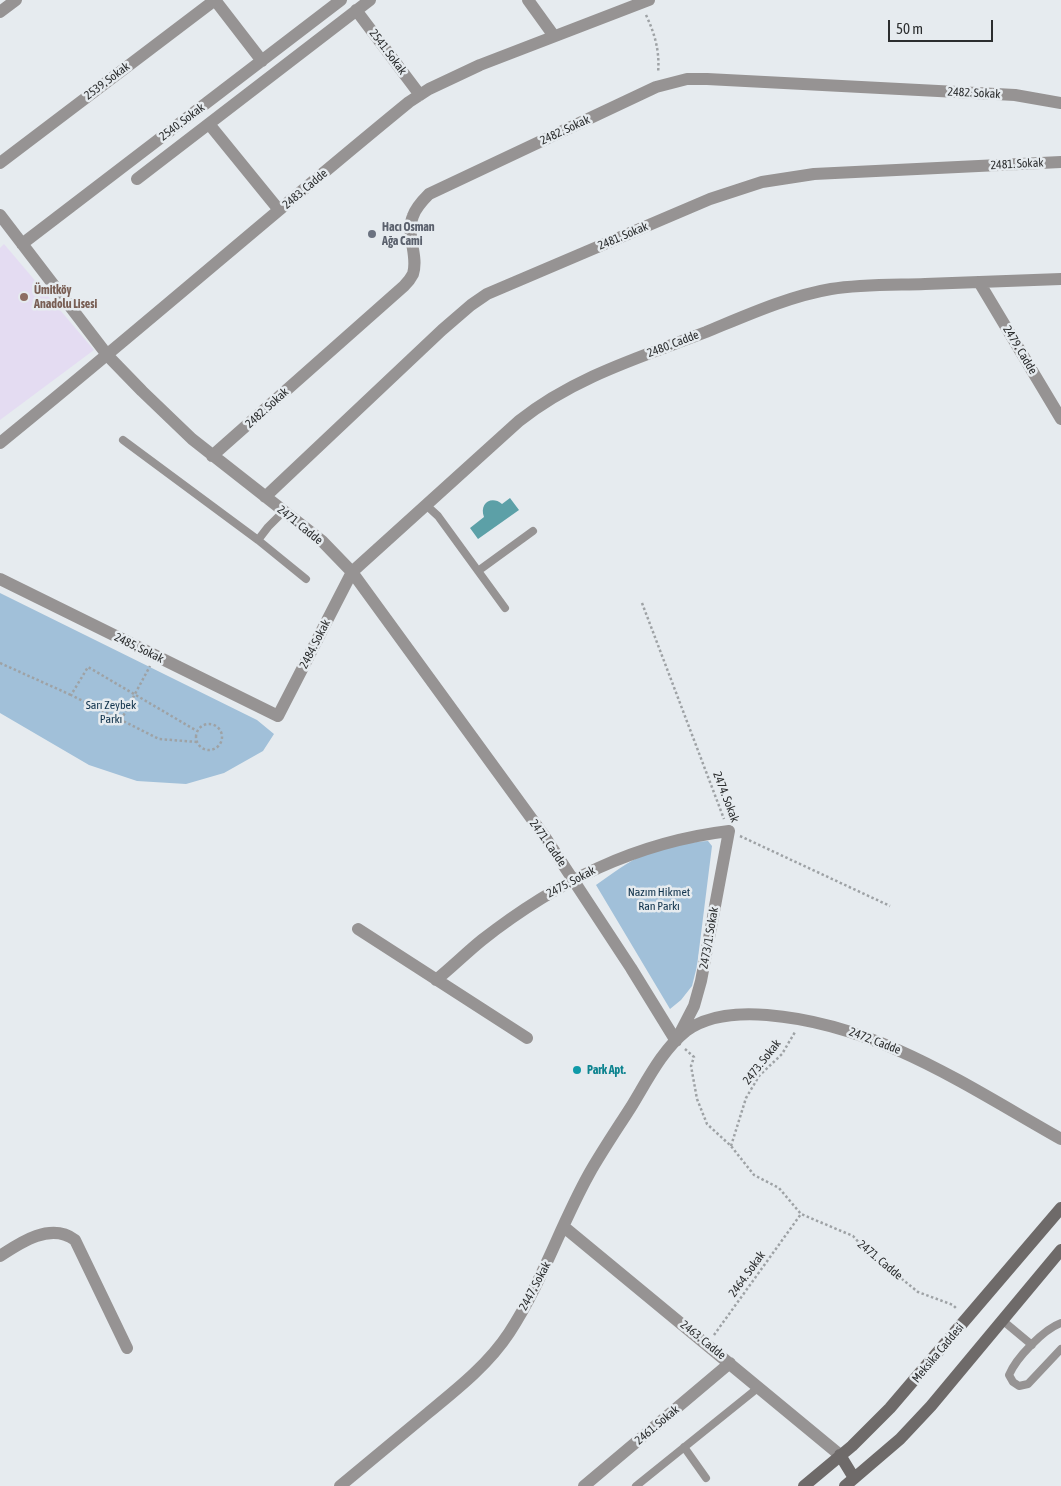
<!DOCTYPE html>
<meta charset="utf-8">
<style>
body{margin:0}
#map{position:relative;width:1061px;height:1486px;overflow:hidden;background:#e6ebef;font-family:"Asap Condensed",sans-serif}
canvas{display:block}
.scale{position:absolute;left:888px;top:20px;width:105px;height:22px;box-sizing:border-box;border:2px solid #2c2e2f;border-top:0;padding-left:6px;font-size:15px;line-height:18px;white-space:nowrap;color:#2c2e2f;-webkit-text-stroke:4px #e6ebef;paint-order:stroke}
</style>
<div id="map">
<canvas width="1061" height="1486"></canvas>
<div class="scale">50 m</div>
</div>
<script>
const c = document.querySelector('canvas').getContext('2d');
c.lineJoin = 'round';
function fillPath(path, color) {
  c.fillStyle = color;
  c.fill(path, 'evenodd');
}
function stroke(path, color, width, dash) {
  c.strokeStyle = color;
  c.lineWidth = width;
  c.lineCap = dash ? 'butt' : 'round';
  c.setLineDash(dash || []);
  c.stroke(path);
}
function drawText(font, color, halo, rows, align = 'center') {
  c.font = font + ' "Asap Condensed",sans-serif';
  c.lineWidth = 5;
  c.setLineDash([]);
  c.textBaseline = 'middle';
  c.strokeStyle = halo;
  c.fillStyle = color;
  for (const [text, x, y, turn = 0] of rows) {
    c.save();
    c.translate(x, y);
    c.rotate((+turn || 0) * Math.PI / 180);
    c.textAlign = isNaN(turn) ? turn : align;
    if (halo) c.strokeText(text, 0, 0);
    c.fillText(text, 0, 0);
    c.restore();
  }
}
fillPath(new Path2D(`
 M 4,244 L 94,350 L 0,420 L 0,248 Z`), '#e4dcf2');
fillPath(new Path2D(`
 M 0,593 L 257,720 L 274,734 L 263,751 L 224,773 L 186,784 L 137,781 L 89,765 L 0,713 Z
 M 708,841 L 712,846 L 697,966 L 692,986 L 681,1000 L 670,1009 L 596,885 C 612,874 628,861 646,854 C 664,847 689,842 708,841 Z`), '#a1c0d9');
fillPath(new Path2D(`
 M 510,498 L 519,510 L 478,539 L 470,528 L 484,517 C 479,504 491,495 502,504 Z`), '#5ca0a7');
stroke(new Path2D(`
 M 646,15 C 655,34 660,52 658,73
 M 642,603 L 724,819
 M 0,663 L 71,695
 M 121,720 L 150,666
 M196 737a13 13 0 1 1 26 0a13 13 0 1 1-26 0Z
 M 197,742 L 159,739 L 71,695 L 88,667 L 197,731
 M 740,836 L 890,906
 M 685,1049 L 694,1057 L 691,1066 L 697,1099 L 707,1124 L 731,1146 L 754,1175 L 779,1188 L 801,1214 L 853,1236 L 865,1249 L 918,1292 L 953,1305 L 957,1309
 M 731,1146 L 746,1098 L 759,1076 L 782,1054 L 795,1032
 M 714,1335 L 801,1214`), '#9ea2a5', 2.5, [2.5, 2.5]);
stroke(new Path2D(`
 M 123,440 L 258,540 L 306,579
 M 426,505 L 438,516 L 505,608
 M 258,540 L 268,527 L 284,511
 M 478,571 L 533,531
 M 1002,1320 L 1032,1345
 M 1061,1323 C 1044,1329 1016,1358 1009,1375 L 1013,1382 L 1019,1386 L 1028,1384 L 1061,1349
 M 684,1447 L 706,1478
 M 636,1486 L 759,1387`), '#969393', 8);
stroke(new Path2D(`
 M 215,0 L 262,61
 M 528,0 L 554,36
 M 356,10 L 420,95
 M 0,12 L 16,0
 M 209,124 L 279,210
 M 0,163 L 215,0
 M 137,179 L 370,0
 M 0,215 L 108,356 L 142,391 L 192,439 L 322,541 L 352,572 L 545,837 L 631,968 L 676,1041
 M 22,244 L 341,0
 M 979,282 L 1061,419
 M 0,443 C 138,331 272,214 409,102 L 429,89 L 480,65 L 649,0
 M 212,456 L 404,286 C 407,283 411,278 413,274 C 419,255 405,234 413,216 C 416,207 423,200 429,194 L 656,87 L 687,79 L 707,79 L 1015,95 L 1061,103
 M 265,497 L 442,330 L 471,305 L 487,294 L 710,199 L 762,182 L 814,174 L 1061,162
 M 0,579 L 278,716 L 352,572 L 519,421 C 574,377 641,357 706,332 C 745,316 789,296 831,289 C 862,284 894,285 925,284 C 970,282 1016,281 1061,279
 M 358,929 L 527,1038
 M 436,980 C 452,967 466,953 482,940 C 556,882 636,842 729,831 L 701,981 L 694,1006 L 679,1035
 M 564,1227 L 840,1455
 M 0,1256 C 21,1242 51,1222 75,1240 L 127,1348
 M 340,1486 C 369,1462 398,1438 428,1413 C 456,1390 488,1365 509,1333 C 542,1283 560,1226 589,1174 C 602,1151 617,1129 631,1107 C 647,1081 662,1050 686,1031 C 709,1014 740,1013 767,1015 C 878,1024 967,1086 1061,1139
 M 584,1486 L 730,1363`), '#969393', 12);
stroke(new Path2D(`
 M 840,1455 L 854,1478
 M 804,1486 L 852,1446 L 890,1408 L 1061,1208
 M 845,1486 L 900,1439 L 931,1406 L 1061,1250`), '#6e6a69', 12);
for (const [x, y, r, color] of [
 [372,234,5,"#6b7280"],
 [24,297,5,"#8d6e63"],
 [577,1070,5,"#0f9aa8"]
]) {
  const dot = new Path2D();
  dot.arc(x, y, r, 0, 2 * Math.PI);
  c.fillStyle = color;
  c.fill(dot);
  stroke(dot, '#e6ebef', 2);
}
drawText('12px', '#2c2e2f', '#e6ebef', [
 ["2541. Sokak",388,52,53],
 ["2539. Sokak",107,81,-37],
 ["2482. Sokak",974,93,3],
 ["2540. Sokak",182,122,-37],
 ["2482. Sokak",565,130,-25],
 ["2481. Sokak",1017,164,-3],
 ["2483. Cadde",305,189,-40],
 ["2481. Sokak",623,236,-23],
 ["2480. Cadde",673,344,-21],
 ["2479. Cadde",1020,350,59],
 ["2482. Sokak",267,408,-42],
 ["2471. Cadde",300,525,39],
 ["2484. Sokak",315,644,-63],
 ["2485. Sokak",139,648,26],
 ["2474. Sokak",726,797,69],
 ["2471. Cadde",548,843,55],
 ["2475. Sokak",571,882,-28],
 ["2473/1. Sokak",709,938,-80],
 ["2472. Cadde",875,1041,21],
 ["2473. Sokak",762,1062,-52],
 ["2471. Cadde",880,1260,40],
 ["2464. Sokak",747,1274,-54],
 ["2447. Sokak",535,1286,-62],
 ["2463. Cadde",703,1340,39],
 ["Meksika Caddesi",938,1353,-50],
 ["2461. Sokak",657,1425,-40]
]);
drawText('bold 12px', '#5b616d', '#e6ebef', [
 ["Hacı Osman",382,227],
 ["Ağa Cami",382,241]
], 'left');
drawText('bold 12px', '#785e54', '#e6ebef', [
 ["Ümitköy",34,290],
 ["Anadolu Lisesi",34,304]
], 'left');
drawText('12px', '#12344d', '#e6ebef', [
 ["Sarı Zeybek",111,705],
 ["Parkı",111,719],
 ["Nazım Hikmet",659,892],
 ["Ran Parkı",659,906]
]);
drawText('bold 12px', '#0d838f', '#e6ebef', [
 ["Park Apt.",587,1070]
], 'left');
</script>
